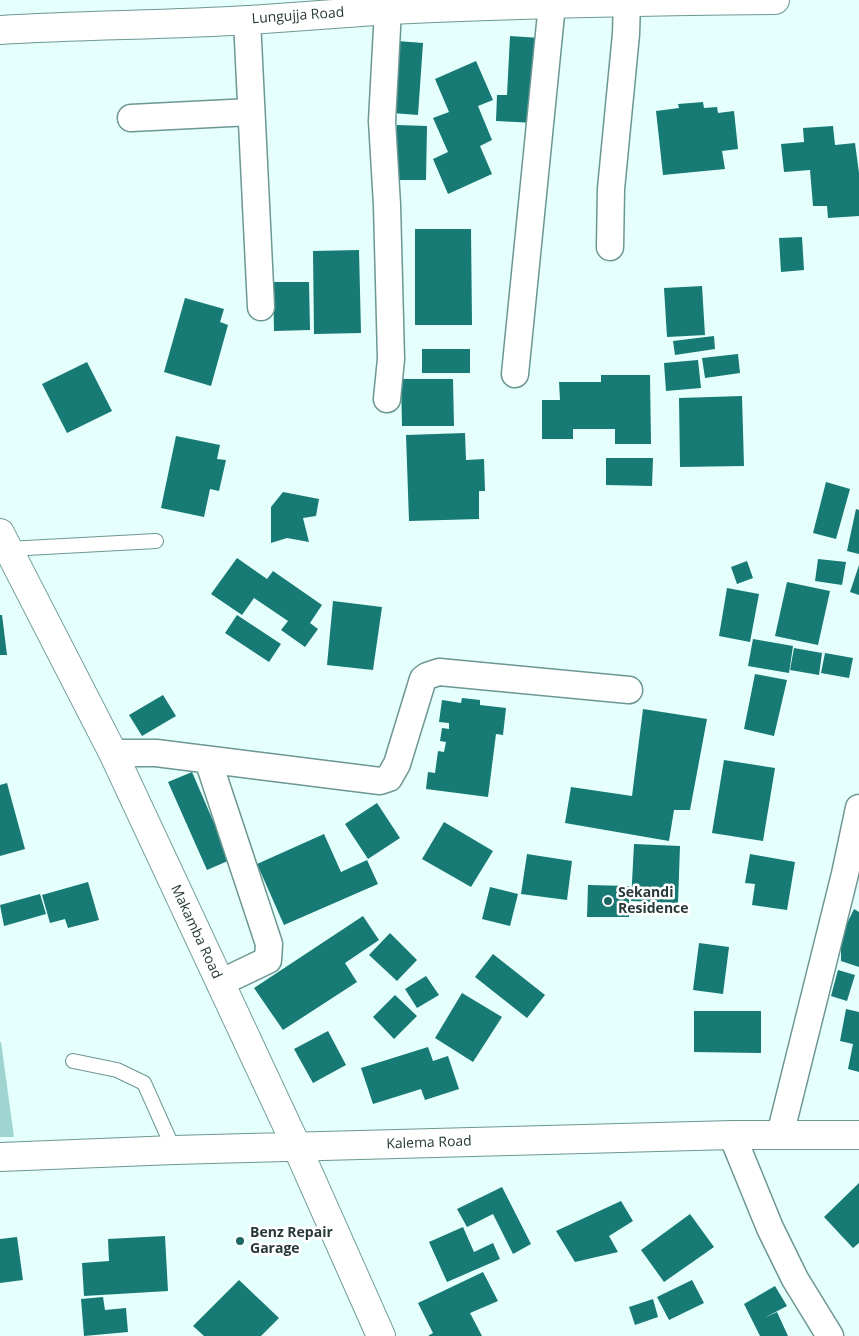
<!DOCTYPE html>
<style>
body{margin:0}
canvas{display:block;background:#e4fffc}
</style>
<canvas width="859" height="1336"></canvas>
<script>
const c = document.querySelector('canvas').getContext('2d');
c.lineJoin = 'round';
function fillPath(path, color) {
  c.fillStyle = color;
  c.fill(path, 'evenodd');
}
function stroke(path, color, width, dash) {
  c.strokeStyle = color;
  c.lineWidth = width;
  c.lineCap = dash ? 'butt' : 'round';
  c.setLineDash(dash || []);
  c.stroke(path);
}
function drawText(font, color, halo, rows, align = 'center') {
  c.font = font + ' "Open Sans",sans-serif';
  c.lineWidth = 5;
  c.setLineDash([]);
  c.textBaseline = 'middle';
  c.strokeStyle = halo;
  c.fillStyle = color;
  for (const [text, x, y, turn = 0] of rows) {
    c.save();
    c.translate(x, y);
    c.rotate((+turn || 0) * Math.PI / 180);
    c.textAlign = isNaN(turn) ? turn : align;
    if (halo) c.strokeText(text, 0, 0);
    c.fillText(text, 0, 0);
    c.restore();
  }
}
fillPath(new Path2D(`
 M 0,1042 L 1,1042 L 14,1137 L 0,1137 Z`), '#9fd5d1');
fillPath(new Path2D(`
 M 510,36 L 540,38 L 535,123 L 496,121 L 497,95 L 507,95 Z
 M 397,41 L 423,43 L 418,115 L 392,113 Z
 M 476,61 L 493,100 L 478,106 L 492,140 L 480,146 L 492,174 L 448,194 L 433,159 L 448,152 L 433,118 L 449,112 L 435,79 Z
 M 703,102 L 704,108 L 717,107 L 718,113 L 734,111 L 738,149 L 722,151 L 725,169 L 663,175 L 656,111 L 679,108 L 678,104 Z
 M 397,125 L 427,126 L 426,180 L 396,180 Z
 M 833,126 L 835,145 L 855,143 L 859,173 L 859,216 L 828,218 L 827,206 L 813,206 L 810,170 L 784,172 L 781,144 L 804,142 L 803,128 Z
 M 415,229 L 471,229 L 472,325 L 415,325 Z
 M 802,237 L 804,270 L 781,272 L 779,238 Z
 M 359,250 L 361,333 L 314,334 L 313,251 Z
 M 273,282 L 309,282 L 310,330 L 274,331 Z
 M 702,286 L 705,335 L 667,337 L 664,288 Z
 M 185,298 L 224,309 L 220,322 L 228,325 L 211,386 L 164,372 Z
 M 714,336 L 715,349 L 675,355 L 673,341 Z
 M 422,349 L 470,349 L 470,373 L 422,373 Z
 M 738,354 L 740,373 L 705,378 L 702,358 Z
 M 698,360 L 701,388 L 666,391 L 664,363 Z
 M 87,362 L 112,411 L 67,433 L 42,384 Z
 M 601,375 L 650,375 L 651,444 L 615,444 L 615,429 L 573,429 L 573,439 L 542,439 L 542,400 L 560,400 L 559,382 L 601,382 Z
 M 401,379 L 453,379 L 454,426 L 402,426 Z
 M 742,396 L 744,466 L 680,467 L 679,398 Z
 M 465,433 L 466,460 L 484,459 L 485,491 L 479,491 L 479,519 L 409,521 L 406,435 Z
 M 176,436 L 220,445 L 217,459 L 226,460 L 219,491 L 210,489 L 204,517 L 161,508 Z
 M 606,458 L 653,458 L 652,486 L 606,485 Z
 M 826,482 L 850,489 L 836,539 L 813,533 Z
 M 283,492 L 319,499 L 316,516 L 303,518 L 309,542 L 287,538 L 271,543 L 271,507 Z
 M 856,509 L 859,510 L 859,554 L 847,551 Z
 M 237,558 L 267,579 L 273,571 L 322,605 L 310,623 L 318,629 L 305,647 L 281,630 L 288,621 L 254,598 L 242,615 L 211,594 Z
 M 818,559 L 846,562 L 842,585 L 815,581 Z
 M 747,561 L 753,578 L 737,584 L 731,567 Z
 M 859,565 L 859,595 L 850,592 Z
 M 787,582 L 830,591 L 818,645 L 775,636 Z
 M 727,588 L 759,594 L 750,642 L 719,636 Z
 M 333,601 L 382,607 L 373,670 L 327,665 Z
 M 0,615 L 2,615 L 7,655 L 0,655 Z
 M 237,615 L 281,644 L 269,662 L 225,633 Z
 M 753,639 L 793,646 L 789,673 L 748,666 Z
 M 794,648 L 822,653 L 819,675 L 790,670 Z
 M 825,653 L 853,658 L 849,678 L 821,673 Z
 M 755,674 L 787,680 L 774,736 L 744,729 Z
 M 163,695 L 176,716 L 142,736 L 129,715 Z
 M 462,698 L 480,700 L 480,705 L 506,708 L 503,735 L 496,734 L 488,797 L 426,789 L 428,772 L 435,773 L 438,751 L 444,752 L 446,742 L 440,741 L 442,728 L 449,729 L 449,723 L 439,722 L 442,700 L 461,703 Z
 M 643,709 L 707,719 L 690,810 L 674,810 L 669,841 L 565,823 L 571,787 L 632,796 Z
 M 724,760 L 775,768 L 763,841 L 712,833 Z
 M 192,772 L 230,860 L 207,870 L 168,782 Z
 M 7,783 L 25,849 L 0,856 L 0,785 Z
 M 377,803 L 400,838 L 368,859 L 345,824 Z
 M 444,822 L 493,851 L 471,887 L 422,859 Z
 M 324,834 L 341,872 L 367,860 L 378,884 L 284,925 L 257,864 Z
 M 634,844 L 680,846 L 678,903 L 631,901 Z
 M 527,854 L 572,861 L 567,900 L 521,894 Z
 M 750,854 L 795,862 L 787,910 L 752,905 L 755,884 L 745,883 Z
 M 88,882 L 99,920 L 68,928 L 65,919 L 50,923 L 42,895 Z
 M 588,885 L 629,886 L 629,917 L 587,917 Z
 M 490,887 L 518,894 L 510,926 L 482,919 Z
 M 40,894 L 46,914 L 4,926 L 0,905 Z
 M 854,909 L 859,912 L 859,967 L 841,961 L 841,936 Z
 M 363,916 L 379,940 L 345,963 L 357,982 L 283,1030 L 254,988 Z
 M 390,933 L 417,960 L 397,981 L 369,955 Z
 M 699,943 L 729,947 L 723,994 L 693,990 Z
 M 493,954 L 545,995 L 527,1018 L 475,977 Z
 M 838,970 L 855,975 L 847,1001 L 831,996 Z
 M 426,976 L 439,995 L 417,1008 L 405,989 Z
 M 462,993 L 502,1017 L 473,1062 L 435,1038 Z
 M 395,995 L 417,1016 L 394,1039 L 373,1017 Z
 M 846,1009 L 859,1012 L 859,1072 L 848,1069 L 853,1044 L 840,1041 Z
 M 694,1011 L 761,1011 L 761,1053 L 694,1052 Z
 M 328,1031 L 346,1065 L 313,1083 L 294,1049 Z
 M 428,1047 L 433,1061 L 448,1056 L 459,1089 L 425,1100 L 421,1089 L 373,1104 L 361,1068 Z
 M 859,1183 L 859,1243 L 853,1248 L 824,1217 Z
 M 502,1187 L 531,1244 L 513,1254 L 493,1214 L 467,1227 L 457,1209 Z
 M 621,1201 L 633,1221 L 609,1236 L 618,1252 L 575,1262 L 556,1231 Z
 M 690,1214 L 714,1247 L 664,1282 L 641,1250 Z
 M 463,1227 L 474,1252 L 493,1243 L 500,1259 L 447,1282 L 429,1242 Z
 M 165,1236 L 168,1291 L 84,1296 L 82,1263 L 109,1261 L 108,1239 Z
 M 17,1237 L 23,1280 L 0,1283 L 0,1239 Z
 M 483,1272 L 498,1301 L 470,1313 L 482,1336 L 428,1336 L 433,1333 L 418,1303 Z
 M 239,1280 L 279,1318 L 261,1336 L 204,1336 L 193,1326 Z
 M 692,1280 L 704,1303 L 669,1320 L 657,1297 Z
 M 775,1286 L 787,1306 L 764,1318 L 777,1312 L 788,1336 L 760,1336 L 744,1304 Z
 M 103,1297 L 105,1310 L 126,1308 L 128,1332 L 84,1336 L 81,1299 Z
 M 653,1299 L 658,1317 L 635,1325 L 629,1307 Z`), '#187a75');
const service = new Path2D(`
 M 8,549 L 156,541
 M 73,1061 L 117,1070 L 144,1083 L 174,1150`);
const minor = new Path2D(`
 M 247,20 L 261,307
 M 131,118 L 251,112
 M 610,247 L 611,189 L 626,34 L 627,1
 M 515,374 L 552,4
 M 387,399 L 391,359 L 387,205 L 382,121 L 388,10
 M 113,753 L 156,753 L 380,781 L 389,778 L 397,764 L 423,679 L 427,676 L 439,672 L 629,690
 M 208,760 L 269,944 L 268,960 L 220,983
 M 732,1135 L 770,1228 L 795,1279 L 830,1336
 M 780,1135 L 845,874 L 859,808`);
const tertiary = new Path2D(`
 M 0,30 C 83,25 166,25 249,20 C 296,17 343,13 389,10 C 518,4 647,1 775,0
 M 0,533 L 113,753 L 297,1147 L 381,1336
 M 0,1157 L 174,1150 L 732,1135 L 859,1135`);
stroke(service, '#6c9793', 16);
stroke(minor, '#6c9793', 29);
stroke(tertiary, '#6c9793', 30);
stroke(service, '#fff', 14);
stroke(minor, '#fff', 26);
stroke(tertiary, '#fff', 28);
for (const [x, y, r, color] of [
 [608,901,5,"#1b6763"],
 [240,1241,5,"#1b6763"]
]) {
  const dot = new Path2D();
  dot.arc(x, y, r, 0, 2 * Math.PI);
  c.fillStyle = color;
  c.fill(dot);
  stroke(dot, '#fff', 2);
}
drawText('14px', '#273a38', '#fff', [
 ["Lungujja Road",298,16,-4],
 ["Makamba Road",196,932,65],
 ["Kalema Road",429,1143,-2]
]);
drawText('bold 14px', '#273a38', '#fff', [
 ["Sekandi",618,893],
 ["Residence",618,909],
 ["Benz Repair",250,1233],
 ["Garage",250,1249]
], 'left');
</script>
